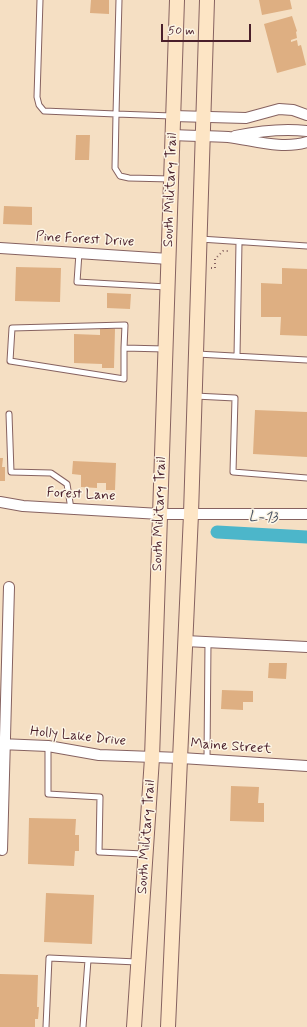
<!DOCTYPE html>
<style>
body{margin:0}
#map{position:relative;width:307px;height:1027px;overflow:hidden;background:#f5dfc3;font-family:Mynerve,sans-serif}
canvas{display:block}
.scale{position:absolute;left:161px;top:24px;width:90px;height:18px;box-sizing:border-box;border:2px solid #4a1f2b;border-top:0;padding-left:5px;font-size:12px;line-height:14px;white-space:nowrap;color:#4a1f2b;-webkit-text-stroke:3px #fcf5e5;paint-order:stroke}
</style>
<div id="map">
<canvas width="307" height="1027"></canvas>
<div class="scale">50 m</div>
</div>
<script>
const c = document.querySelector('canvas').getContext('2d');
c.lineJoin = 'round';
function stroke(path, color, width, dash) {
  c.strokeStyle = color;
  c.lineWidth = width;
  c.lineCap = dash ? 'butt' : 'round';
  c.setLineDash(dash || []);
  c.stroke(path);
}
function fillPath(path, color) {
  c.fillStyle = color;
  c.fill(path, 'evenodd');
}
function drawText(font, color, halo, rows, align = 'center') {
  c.font = font + ' Mynerve,sans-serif';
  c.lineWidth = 3;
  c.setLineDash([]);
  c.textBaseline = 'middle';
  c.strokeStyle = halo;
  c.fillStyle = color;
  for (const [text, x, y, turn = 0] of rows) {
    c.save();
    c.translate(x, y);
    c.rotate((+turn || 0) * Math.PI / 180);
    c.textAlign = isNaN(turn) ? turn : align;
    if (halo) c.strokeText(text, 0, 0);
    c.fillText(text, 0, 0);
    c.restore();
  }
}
stroke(new Path2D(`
 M 217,532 L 307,537`), '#4cb6ca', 13);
fillPath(new Path2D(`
 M 91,0 L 109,0 L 109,14 L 90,13 Z
 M 259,0 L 290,0 L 292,9 L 262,15 Z
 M 292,16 L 297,31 L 296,32 L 297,38 L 291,40 L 291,42 L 297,40 L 298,46 L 301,45 L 306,65 L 277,73 L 264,24 Z
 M 76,135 L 90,135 L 89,160 L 75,160 Z
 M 4,206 L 32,207 L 32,225 L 3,224 Z
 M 16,267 L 61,268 L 60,302 L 15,301 Z
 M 282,268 L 307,269 L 307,336 L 280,335 L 281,317 L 261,317 L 261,283 L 282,284 Z
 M 107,293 L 131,294 L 130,309 L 107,308 Z
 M 100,329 L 115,329 L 114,368 L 102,368 L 102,364 L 74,363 L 74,334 L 100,335 Z
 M 255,410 L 307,412 L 307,457 L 253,454 Z
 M 0,458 L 3,458 L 2,467 L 5,467 L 5,481 L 0,481 Z
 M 73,461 L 116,463 L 115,490 L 106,490 L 106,483 L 97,483 L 97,488 L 81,487 L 81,475 L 72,474 Z
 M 269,663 L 287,663 L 286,679 L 268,678 Z
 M 222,690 L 253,691 L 253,702 L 243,702 L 243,710 L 221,709 Z
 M 231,786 L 259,787 L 258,803 L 264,803 L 264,822 L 230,821 Z
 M 29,818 L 76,819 L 75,835 L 79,835 L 79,851 L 75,851 L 74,866 L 28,864 Z
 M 46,893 L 94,895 L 92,944 L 44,942 Z
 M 0,974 L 38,975 L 37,1007 L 39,1007 L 38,1019 L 35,1019 L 35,1027 L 0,1027 Z`), '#deaf82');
const lane = new Path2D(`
 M 40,0 L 37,97 L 39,105 L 44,111 L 116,114 L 119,0
 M 171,179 L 129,178 L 120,176 L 115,168 L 116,114 L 172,116
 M 200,239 L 307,246
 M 79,253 L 77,282 L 167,287
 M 124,348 L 124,379 L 10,361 L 12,328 L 125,325 L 124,348 L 165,349
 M 197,354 L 307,360
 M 237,356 L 239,242
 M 195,396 L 235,398 L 233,472 L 307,478
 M 9,414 L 11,472 L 51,473 L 67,484 L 71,509
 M 48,746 L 48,794 L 100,797 L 99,852 L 144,854
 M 207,759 L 208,642
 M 46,1027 L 49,958 L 137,962
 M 83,1027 L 88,960`);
const street = new Path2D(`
 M 173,116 L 246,118 L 279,109 L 293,110 L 307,115
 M 173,135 C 191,136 210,136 228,137 C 253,140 282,150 307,142
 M 235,136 C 259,131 282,128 307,131
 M 0,248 L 169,259
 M 0,502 L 23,506 L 160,514 L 307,514
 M 185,641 L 307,647
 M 0,744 L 48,746 L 99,755 L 181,758 L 307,766
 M 2,850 L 9,587`);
const secondary = new Path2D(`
 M 134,1027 L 152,758 L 177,0
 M 168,1027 L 191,514 L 207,0`);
stroke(lane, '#866260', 7);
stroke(street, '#866260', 12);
stroke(secondary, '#866260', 16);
stroke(new Path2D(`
 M 211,268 L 215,268 L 215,259 L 223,251 L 230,251`), '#866260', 2, [1, 3]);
stroke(lane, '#fff', 5);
stroke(street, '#fff', 10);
stroke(secondary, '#fde5c5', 14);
drawText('14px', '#4a1f2b', '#fcf5e5', [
 ["South Military Trail",171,190,-88],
 ["Pine Forest Drive",85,240,3],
 ["Forest Lane",81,495,3],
 ["South Military Trail",160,514,-88],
 ["Holly Lake Drive",78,737,6],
 ["Maine Street",231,747,4],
 ["South Military Trail",147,837,-86]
]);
drawText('italic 15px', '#4b5463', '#fcf5e5', [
 ["L-13",263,518,3]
]);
</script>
